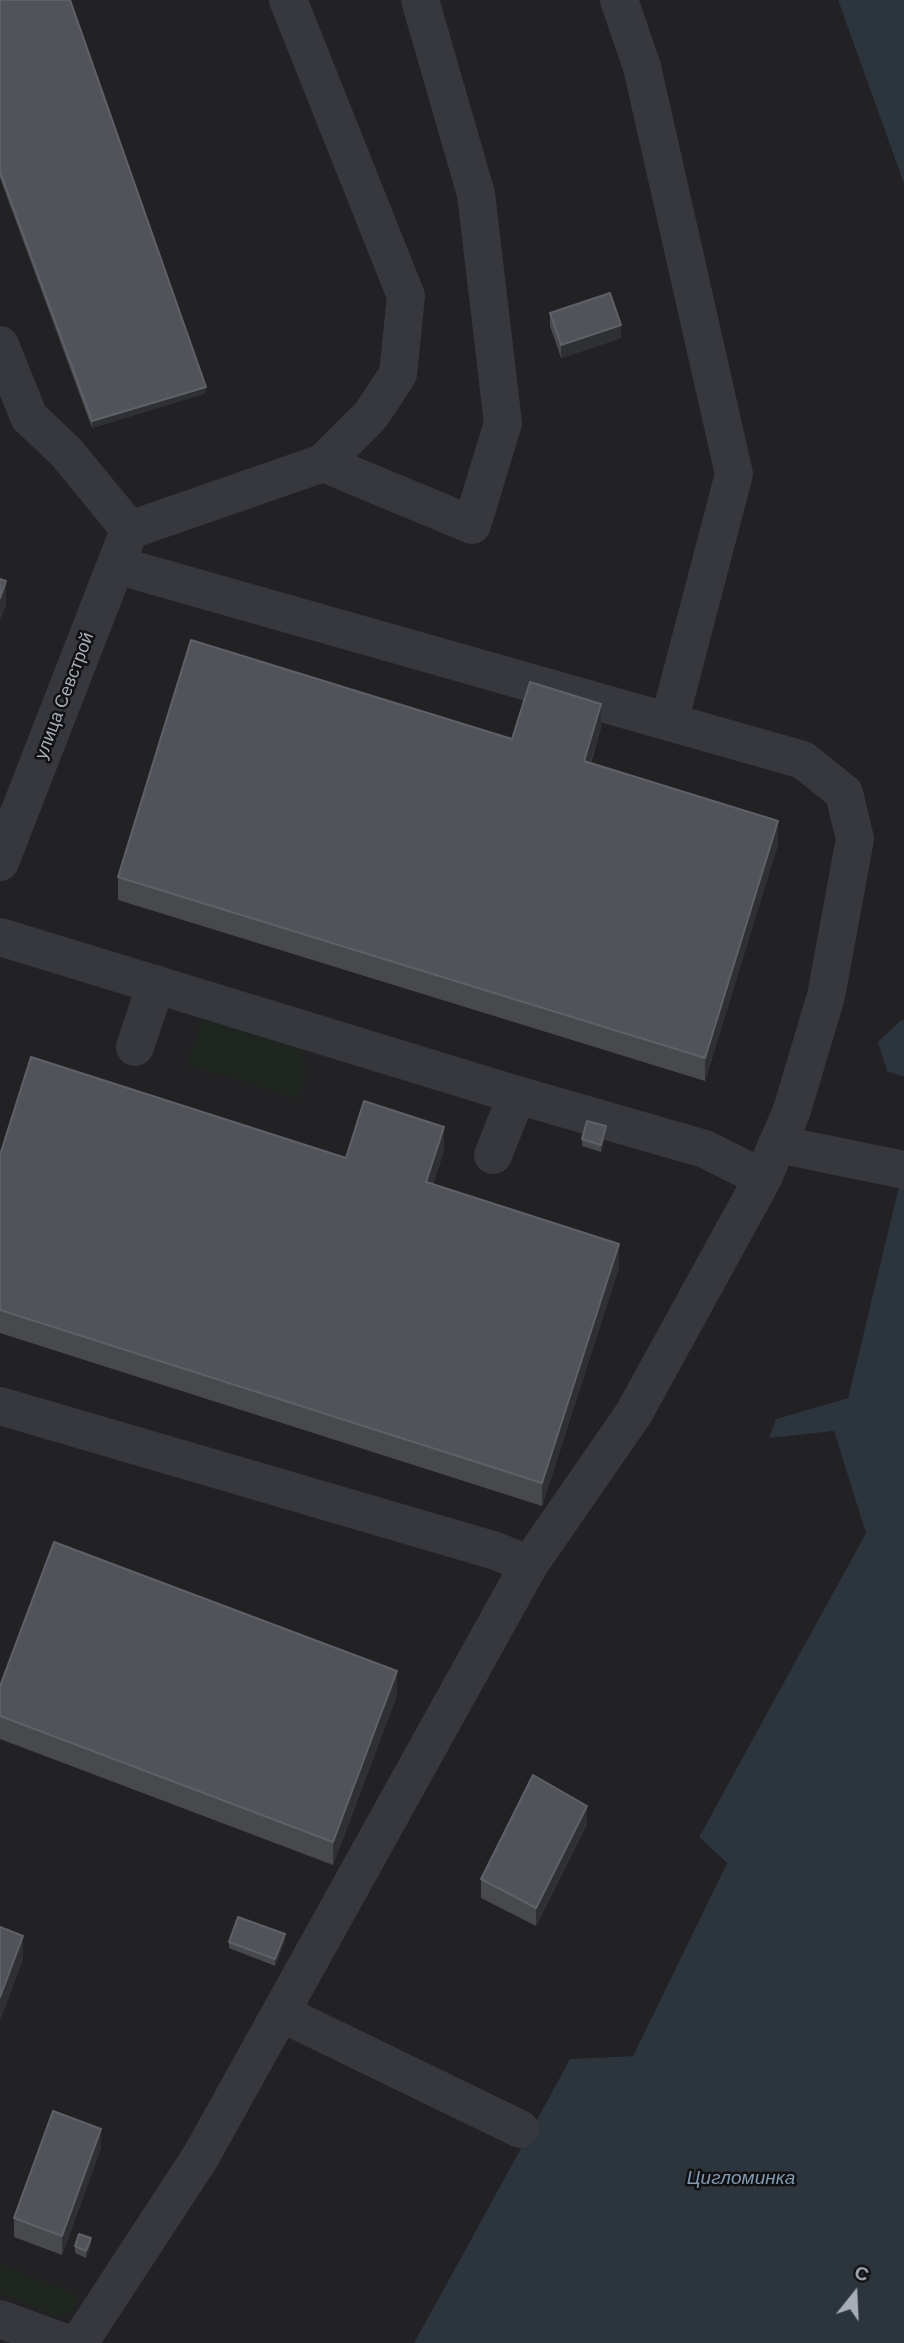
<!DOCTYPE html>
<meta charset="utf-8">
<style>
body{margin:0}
#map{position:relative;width:904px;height:2343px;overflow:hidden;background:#161618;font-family:Helvetica,sans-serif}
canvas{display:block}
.north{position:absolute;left:820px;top:2259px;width:70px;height:70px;-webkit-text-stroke:5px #111113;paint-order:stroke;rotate:18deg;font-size:19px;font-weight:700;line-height:28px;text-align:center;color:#a8adb8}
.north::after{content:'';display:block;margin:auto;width:24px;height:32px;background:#a8adb8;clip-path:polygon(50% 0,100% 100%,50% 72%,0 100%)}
</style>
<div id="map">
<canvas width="904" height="2343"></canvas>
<div class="north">С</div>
</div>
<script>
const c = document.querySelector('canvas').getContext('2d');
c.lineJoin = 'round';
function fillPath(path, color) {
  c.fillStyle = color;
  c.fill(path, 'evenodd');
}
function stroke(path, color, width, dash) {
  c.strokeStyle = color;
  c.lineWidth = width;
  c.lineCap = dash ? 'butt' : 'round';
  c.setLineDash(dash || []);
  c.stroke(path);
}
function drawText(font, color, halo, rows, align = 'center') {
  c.font = font + ' Helvetica,sans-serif';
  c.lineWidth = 5;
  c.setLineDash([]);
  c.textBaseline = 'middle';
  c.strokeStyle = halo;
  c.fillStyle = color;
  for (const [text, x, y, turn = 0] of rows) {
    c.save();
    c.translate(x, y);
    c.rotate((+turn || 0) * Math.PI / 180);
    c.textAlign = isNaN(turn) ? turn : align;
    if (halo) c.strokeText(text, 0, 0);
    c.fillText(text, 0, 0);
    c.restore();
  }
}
fillPath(new Path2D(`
 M 0,0 L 838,0 L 904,184 L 904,1020 L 901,1020 L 887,1070 L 904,1077 L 904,1165 L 848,1398 L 776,1419 L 770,1437 L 834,1431 L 867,1532 L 699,1837 L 727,1863 L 633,2056 L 570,2059 L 414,2343 L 0,2343 Z`), '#222225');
fillPath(new Path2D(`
 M 203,1019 L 303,1045 L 305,1079 L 299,1099 L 187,1064 Z
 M 0,2264 L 79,2295 L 74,2312 L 56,2316 L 0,2293 Z`), '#1e261f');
fillPath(new Path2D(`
 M 838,0 L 904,0 L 904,184 Z
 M 901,1020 L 904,1020 L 904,1077 L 887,1071 L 878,1042 Z
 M 904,1165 L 904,2343 L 414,2343 L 570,2059 L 633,2056 L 727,1863 L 699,1837 L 866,1533 L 834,1431 L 769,1438 L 776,1419 L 848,1398 Z`), '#2c353c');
stroke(new Path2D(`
 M 619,0 L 642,67 L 734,474 L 669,722
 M 0,345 L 29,417 L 66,452 L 130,530 L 323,463 L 371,415 L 398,374 L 406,296 L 288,0
 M 323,463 L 472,525 L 503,423 L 476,194 L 420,0
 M 0,862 L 125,541
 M 0,937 L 517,1095 L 705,1149 L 763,1178
 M 135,1047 L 156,984
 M 777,1144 L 904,1170
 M 493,1155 L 517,1095
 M 0,1406 L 496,1551 L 529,1565
 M 281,2013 L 520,2129
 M 0,2319 L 66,2343
 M 79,2343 L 201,2156 L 529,1565 L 634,1413 L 763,1178 L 792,1110 L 826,996 L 855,839 L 844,793 L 803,760 L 116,565`), '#37383d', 38);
fillPath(new Path2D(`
 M 0,0 L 206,393 L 92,428 L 0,178 Z
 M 550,313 L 621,338 L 561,358 L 550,326 Z
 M 601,727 L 591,763 L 778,844 L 705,1081 L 118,900 L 118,877 L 512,739 Z
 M 606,1133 L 601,1152 L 582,1146 L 582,1139 Z
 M 444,1150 L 433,1184 L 619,1267 L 542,1506 L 0,1333 L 0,1155 L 346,1158 Z
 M 0,1686 L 397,1695 L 333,1865 L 0,1739 Z
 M 587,1824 L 536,1926 L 481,1898 L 481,1879 Z
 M 285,1941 L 275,1966 L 229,1948 L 229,1942 Z
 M 101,2148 L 62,2255 L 14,2237 L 14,2218 Z
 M 91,2245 L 86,2258 L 75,2253 L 75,2246 Z`), '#47494d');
fillPath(new Path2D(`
 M 621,325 L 621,338 L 561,358 L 561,345 Z
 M 206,387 L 206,393 L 92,428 L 92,421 Z
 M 6,581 L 6,605 L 0,621 L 0,598 Z
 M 601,704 L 601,727 L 584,784 L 584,761 Z
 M 778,821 L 778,844 L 705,1081 L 705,1058 Z
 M 606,1126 L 606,1133 L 601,1152 L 601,1145 Z
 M 444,1127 L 444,1150 L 426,1205 L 426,1182 Z
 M 619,1244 L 619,1267 L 542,1506 L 542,1483 Z
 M 397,1671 L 397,1695 L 333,1865 L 333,1842 Z
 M 587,1806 L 587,1824 L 536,1926 L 536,1908 Z
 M 285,1934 L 285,1941 L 275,1966 L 275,1959 Z
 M 23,1936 L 23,1960 L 0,2021 L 0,1997 Z
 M 101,2129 L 101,2148 L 62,2255 L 62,2236 Z
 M 91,2238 L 91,2245 L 86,2258 L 86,2251 Z`), '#2f3033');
const building = new Path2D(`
 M 0,0 L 70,0 L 206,387 L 92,421 L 0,172 Z
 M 610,293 L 621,325 L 561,345 L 550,313 Z
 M 0,579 L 6,581 L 0,598 Z
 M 191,640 L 512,739 L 530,682 L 601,704 L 584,761 L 778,821 L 705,1058 L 118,877 Z
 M 31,1057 L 346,1158 L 364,1101 L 444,1127 L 426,1182 L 619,1244 L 542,1483 L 0,1310 L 0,1155 Z
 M 587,1121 L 606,1126 L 601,1145 L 582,1139 Z
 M 54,1542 L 397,1671 L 333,1842 L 0,1716 L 0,1686 Z
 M 533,1775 L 587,1806 L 536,1908 L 481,1879 Z
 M 238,1917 L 285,1934 L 275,1959 L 229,1942 Z
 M 0,1927 L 23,1936 L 0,1997 Z
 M 53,2111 L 101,2129 L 62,2236 L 14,2218 Z
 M 79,2234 L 91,2238 L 86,2251 L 75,2246 Z`);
fillPath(building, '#525359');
stroke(building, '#5f6168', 2);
drawText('18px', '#a8adb8', '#111113', [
 ["улица Севстрой",65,696,-69]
]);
drawText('italic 19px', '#7f9bb3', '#111113', [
 ["Цигломинка",741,2179]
]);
</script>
